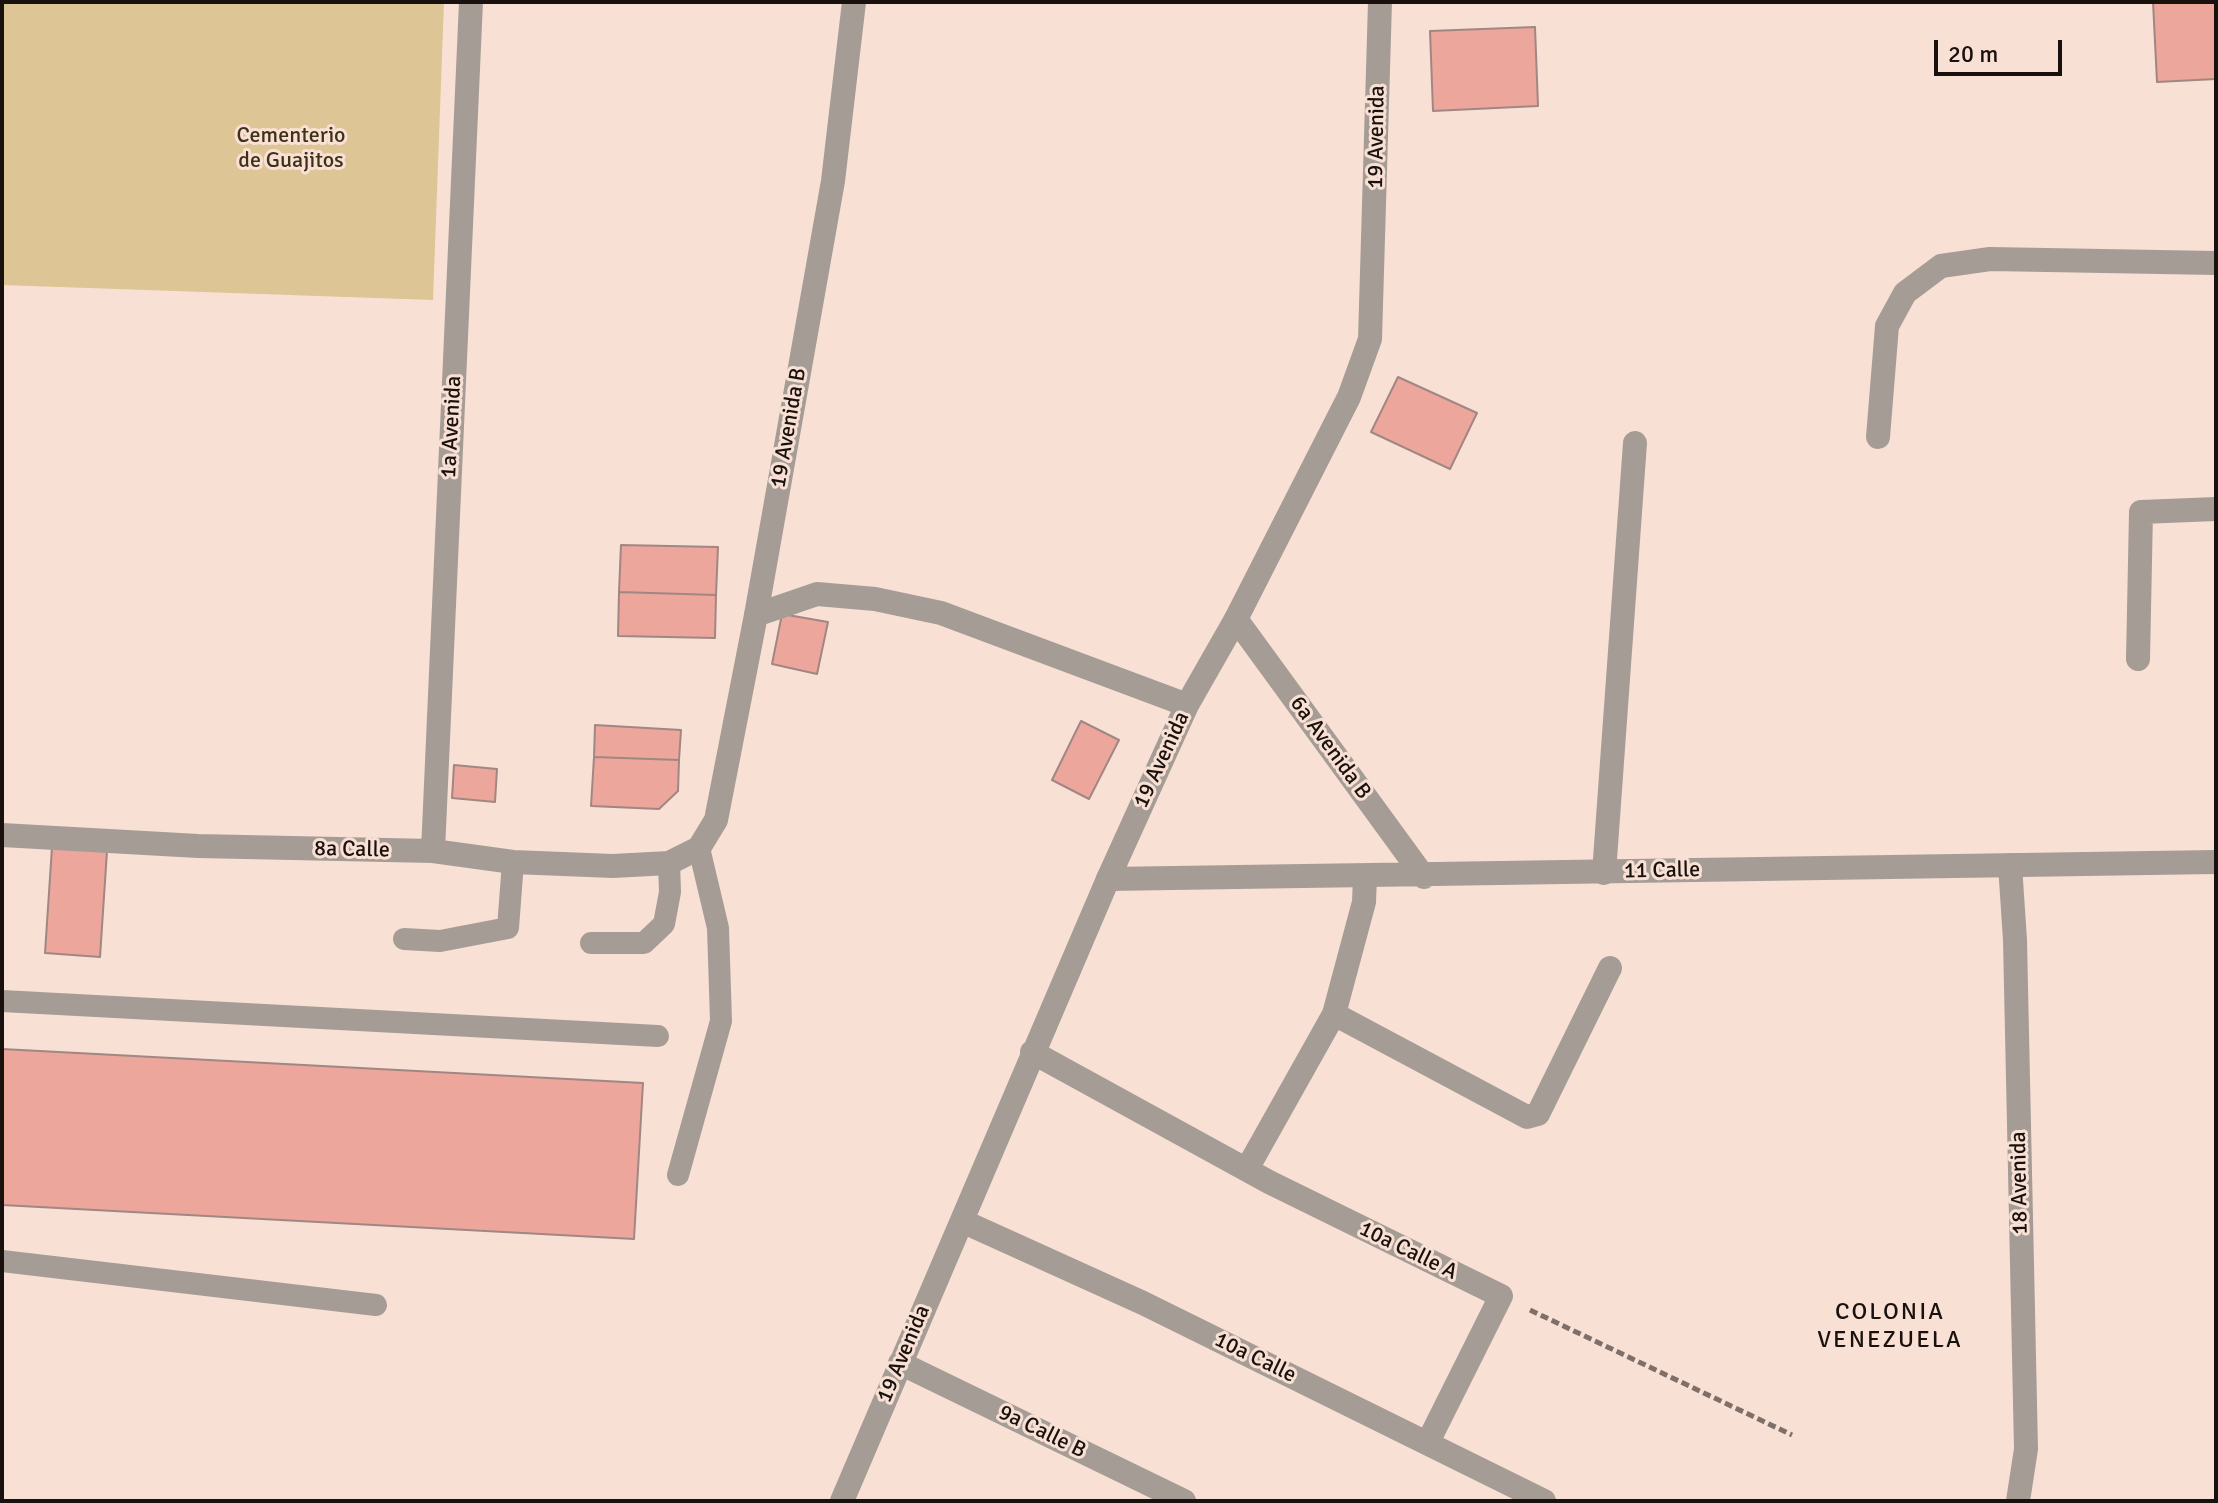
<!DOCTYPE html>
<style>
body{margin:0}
#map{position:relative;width:2218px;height:1503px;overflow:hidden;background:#f9e0d5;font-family:Signika,sans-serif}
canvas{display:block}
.frame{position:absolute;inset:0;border:4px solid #19110d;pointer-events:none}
.scale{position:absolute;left:1934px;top:40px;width:128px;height:36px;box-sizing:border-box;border:4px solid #19110d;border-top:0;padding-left:10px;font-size:24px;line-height:28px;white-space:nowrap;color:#19110d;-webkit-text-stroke:6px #f9e0d5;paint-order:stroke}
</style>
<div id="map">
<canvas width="2218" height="1503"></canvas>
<div class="frame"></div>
<div class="scale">20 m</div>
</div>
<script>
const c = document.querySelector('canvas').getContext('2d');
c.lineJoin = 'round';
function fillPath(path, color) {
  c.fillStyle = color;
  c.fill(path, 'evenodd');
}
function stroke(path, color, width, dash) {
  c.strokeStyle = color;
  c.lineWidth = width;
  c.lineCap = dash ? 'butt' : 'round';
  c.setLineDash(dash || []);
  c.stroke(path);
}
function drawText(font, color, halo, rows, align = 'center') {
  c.font = font + ' Signika,sans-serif';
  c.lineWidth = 6;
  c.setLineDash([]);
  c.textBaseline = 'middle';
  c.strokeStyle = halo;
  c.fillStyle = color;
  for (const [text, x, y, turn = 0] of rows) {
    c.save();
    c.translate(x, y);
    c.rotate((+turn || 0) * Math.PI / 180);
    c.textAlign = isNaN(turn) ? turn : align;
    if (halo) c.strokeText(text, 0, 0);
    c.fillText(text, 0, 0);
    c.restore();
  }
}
fillPath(new Path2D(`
 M 2,2 L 444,2 L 433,300 L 2,285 Z`), '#ddc595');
const building = new Path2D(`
 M 2153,2 L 2216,2 L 2216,79 L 2157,82 Z
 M 1535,27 L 1538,106 L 1433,111 L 1430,31 Z
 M 1398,377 L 1477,413 L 1450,469 L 1371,432 Z
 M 621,545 L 718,547 L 716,595 L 619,592 Z
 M 619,592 L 716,595 L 715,638 L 618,636 Z
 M 782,614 L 828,622 L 817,674 L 772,664 Z
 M 1081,721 L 1119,740 L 1089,799 L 1052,780 Z
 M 595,725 L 681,730 L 679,760 L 594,757 Z
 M 594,757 L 679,760 L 678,791 L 659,809 L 591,806 Z
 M 454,765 L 497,769 L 495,802 L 452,798 Z
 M 52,847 L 107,851 L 100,957 L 45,953 Z
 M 2,1049 L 643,1083 L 634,1239 L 2,1205 Z`);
fillPath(building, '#eca69b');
stroke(building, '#a08783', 2);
stroke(new Path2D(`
 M 1530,1310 L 1792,1435`), '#7f6f68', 5, [8, 4]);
stroke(new Path2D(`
 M 404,939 L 440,941 L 508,928 L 513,862
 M 591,943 L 644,943 L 664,924 L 670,892 L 669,863
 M 2,1001 L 658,1036
 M 678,1175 L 721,1021 L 718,928 L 699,848
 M 2,1261 L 376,1305`), '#a59d95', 22);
stroke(new Path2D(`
 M 1878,437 L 1887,326 L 1905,293 L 1941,266 L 1990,259 L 2216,263
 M 756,615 L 833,181 L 854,2
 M 1236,619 L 1349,397 L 1370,339 L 1380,2
 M 2138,659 L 2141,512 L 2216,509
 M 2010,865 L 2015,940 L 2026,1449 L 2018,1501
 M 1604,873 L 1635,443
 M 1365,877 L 1364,902 L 1334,1014 L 1527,1117 L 1538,1114 L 1610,968
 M 1032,1052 L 1269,1182 L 1501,1296 L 1428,1442
 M 1247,1169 L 1334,1014
 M 962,1221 L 1143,1303 L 1544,1501
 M 900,1363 L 1184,1501
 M 842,1501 L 1108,879`), '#a59d95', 24);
stroke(new Path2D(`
 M 2,835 L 198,846 L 433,851 L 513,862 L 613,866 L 669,863 L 699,848 L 716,820 L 756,615 L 817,594 L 875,599 L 941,613 L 1187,705
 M 433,851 L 471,2
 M 1424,877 L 1236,619 L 1187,705 L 1108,879 L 2216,862`), '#a59d95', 24);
drawText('22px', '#3e3216', '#f9e0d5', [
 ["Cementerio",291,136],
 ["de Guajitos",291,161]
]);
drawText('22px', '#19110d', '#f9e0d5', [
 ["19 Avenida",1377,137,-89],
 ["1a Avenida",452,427,-87],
 ["19 Avenida B",789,428,-80],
 ["6a Avenida B",1330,748,54],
 ["19 Avenida",1162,760,-65],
 ["8a Calle",352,850,1],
 ["11 Calle",1662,871,-1],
 ["18 Avenida",2020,1183,-91],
 ["10a Calle A",1408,1251,26],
 ["19 Avenida",904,1354,-67],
 ["10a Calle",1255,1358,26],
 ["9a Calle B",1042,1432,26]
]);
c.letterSpacing = '2px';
drawText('24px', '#19110d', '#f9e0d5', [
 ["COLONIA",1890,1313],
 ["VENEZUELA",1890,1341]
]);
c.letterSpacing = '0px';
</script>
